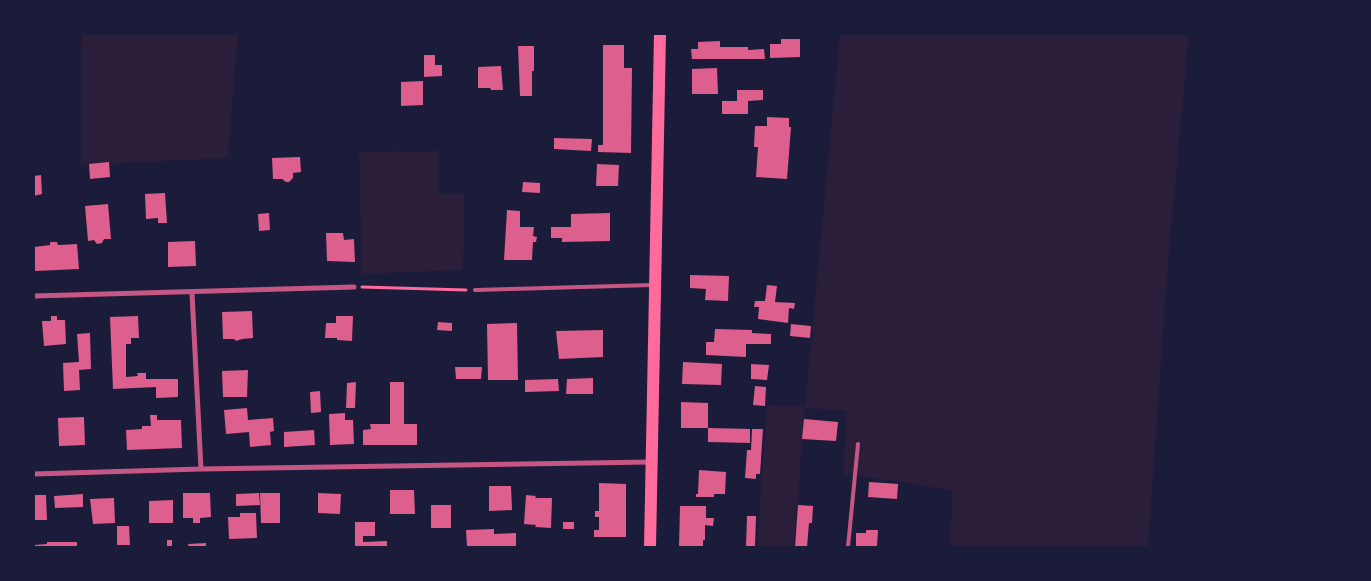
<!DOCTYPE html>
<style>
body{margin:0}
#map{position:relative;width:1371px;height:581px;overflow:hidden;background:#1b1b3a;font-family:Ubuntu,sans-serif}
canvas{display:block}
.frame{position:absolute;inset:0;border:35px solid #1b1b3a;pointer-events:none}
</style>
<div id="map">
<canvas width="1371" height="581"></canvas>
<div class="frame"></div>
</div>
<script>
const c = document.querySelector('canvas').getContext('2d');
c.lineJoin = 'round';
function fillPath(path, color) {
  c.fillStyle = color;
  c.fill(path, 'evenodd');
}
function stroke(path, color, width, dash) {
  c.strokeStyle = color;
  c.lineWidth = width;
  c.lineCap = dash ? 'butt' : 'round';
  c.setLineDash(dash || []);
  c.stroke(path);
}
fillPath(new Path2D(`
 M 82,34 L 238,34 L 228,158 L 81,165 Z
 M 840,34 L 1189,34 L 1168,263 L 1148,547 L 949,547 L 953,491 L 902,482 L 843,474 L 847,411 L 805,408 L 794,547 L 757,547 L 767,405 L 805,407 Z
 M 439,151 L 439,194 L 465,194 L 463,270 L 362,274 L 359,152 Z`), '#2a1e3b');
fillPath(new Path2D(`
 M 781,39 L 800,39 L 800,57 L 770,58 L 770,44 L 781,44 Z
 M 720,41 L 720,47 L 748,47 L 748,50 L 764,49 L 765,59 L 692,59 L 691,49 L 698,49 L 698,42 Z
 M 603,45 L 624,45 L 624,68 L 632,68 L 631,153 L 598,152 L 598,145 L 603,145 Z
 M 518,46 L 534,46 L 534,71 L 532,71 L 532,96 L 520,96 Z
 M 424,55 L 435,55 L 435,65 L 442,65 L 442,76 L 424,77 Z
 M 501,66 L 503,90 L 491,90 L 490,88 L 478,88 L 478,67 Z
 M 717,68 L 718,94 L 692,94 L 692,69 Z
 M 423,81 L 423,105 L 401,106 L 401,82 Z
 M 737,90 L 763,90 L 763,100 L 748,101 L 748,114 L 722,114 L 722,101 L 737,101 Z
 M 767,117 L 789,118 L 789,127 L 791,127 L 787,179 L 756,177 L 758,147 L 754,147 L 755,126 L 767,126 Z
 M 554,138 L 592,139 L 591,151 L 554,149 Z
 M 300,157 L 301,172 L 293,173 L 293,178 L 289,182 L 286,182 L 282,179 L 273,179 L 272,158 Z
 M 109,162 L 110,177 L 90,179 L 89,164 Z
 M 597,164 L 619,165 L 618,186 L 596,186 Z
 M 41,175 L 42,194 L 34,196 L 34,176 Z
 M 523,182 L 540,183 L 540,193 L 522,192 Z
 M 165,193 L 167,223 L 158,223 L 158,218 L 146,219 L 145,194 Z
 M 108,204 L 111,239 L 104,239 L 102,243 L 97,244 L 94,240 L 88,241 L 85,206 Z
 M 507,210 L 520,211 L 520,227 L 534,227 L 533,236 L 537,237 L 536,242 L 533,242 L 532,260 L 504,260 Z
 M 269,213 L 270,230 L 259,231 L 258,214 Z
 M 610,213 L 610,241 L 562,242 L 562,238 L 551,238 L 551,227 L 571,227 L 571,214 Z
 M 326,233 L 343,233 L 344,240 L 354,239 L 355,262 L 327,261 Z
 M 195,241 L 196,266 L 168,267 L 168,242 Z
 M 50,242 L 57,242 L 58,245 L 77,244 L 79,269 L 35,271 L 34,247 L 50,245 Z
 M 690,275 L 729,276 L 728,301 L 705,300 L 706,289 L 690,288 Z
 M 767,285 L 777,286 L 775,302 L 795,303 L 794,309 L 789,308 L 788,323 L 758,319 L 759,307 L 754,307 L 755,301 L 765,301 Z
 M 252,311 L 253,338 L 242,339 L 236,341 L 234,339 L 223,339 L 222,312 Z
 M 51,316 L 57,316 L 57,320 L 65,320 L 66,344 L 44,346 L 42,321 L 51,321 Z
 M 138,316 L 139,338 L 131,338 L 131,344 L 126,344 L 126,377 L 138,376 L 137,373 L 146,373 L 146,379 L 178,379 L 178,397 L 156,398 L 156,387 L 113,389 L 110,317 Z
 M 336,316 L 353,316 L 352,341 L 337,340 L 337,338 L 325,338 L 326,323 L 336,323 Z
 M 438,322 L 452,323 L 452,331 L 437,330 Z
 M 517,323 L 518,380 L 488,380 L 487,324 Z
 M 791,324 L 811,326 L 810,338 L 790,336 Z
 M 715,329 L 752,330 L 752,333 L 771,334 L 771,344 L 746,344 L 746,357 L 706,355 L 706,342 L 714,342 Z
 M 603,330 L 603,357 L 559,359 L 556,331 Z
 M 90,333 L 91,369 L 79,370 L 80,390 L 64,391 L 63,363 L 79,362 L 77,334 Z
 M 683,362 L 722,364 L 721,385 L 682,384 Z
 M 751,364 L 769,365 L 767,380 L 751,379 Z
 M 455,367 L 482,367 L 481,379 L 456,379 Z
 M 248,370 L 247,397 L 223,397 L 222,371 Z
 M 593,378 L 593,394 L 566,394 L 567,379 Z
 M 558,379 L 559,391 L 525,392 L 525,380 Z
 M 356,382 L 355,408 L 346,408 L 347,383 Z
 M 390,382 L 404,382 L 404,424 L 417,424 L 417,445 L 363,445 L 363,430 L 371,429 L 370,424 L 390,424 Z
 M 755,386 L 766,387 L 765,406 L 753,405 Z
 M 320,391 L 321,412 L 311,413 L 310,392 Z
 M 681,402 L 708,403 L 708,428 L 681,428 Z
 M 247,408 L 248,420 L 273,418 L 274,431 L 270,432 L 271,445 L 250,447 L 249,432 L 226,434 L 224,410 Z
 M 345,413 L 345,420 L 353,420 L 354,444 L 330,445 L 329,414 Z
 M 150,415 L 157,415 L 157,420 L 181,420 L 182,448 L 127,450 L 126,430 L 142,429 L 142,426 L 151,426 Z
 M 84,417 L 85,445 L 59,446 L 58,418 Z
 M 804,419 L 838,422 L 836,441 L 802,439 Z
 M 708,428 L 750,429 L 750,443 L 708,442 Z
 M 752,429 L 763,429 L 760,474 L 756,474 L 756,479 L 745,478 L 747,450 L 751,450 Z
 M 314,430 L 315,445 L 284,447 L 284,432 Z
 M 699,470 L 726,472 L 725,494 L 714,494 L 714,497 L 696,497 L 696,494 L 698,494 Z
 M 869,482 L 898,484 L 897,499 L 868,497 Z
 M 599,483 L 626,484 L 626,537 L 594,537 L 594,530 L 599,530 L 599,517 L 595,517 L 595,511 L 599,511 Z
 M 489,486 L 511,486 L 512,510 L 489,511 Z
 M 390,490 L 414,490 L 415,514 L 390,514 Z
 M 183,493 L 210,493 L 211,517 L 200,518 L 200,523 L 193,523 L 193,518 L 183,518 Z
 M 259,493 L 260,505 L 236,506 L 236,494 Z
 M 260,493 L 280,493 L 280,523 L 261,523 Z
 M 318,493 L 341,494 L 340,514 L 318,513 Z
 M 83,494 L 83,507 L 55,508 L 54,496 Z
 M 34,495 L 46,495 L 47,520 L 34,520 Z
 M 526,495 L 536,496 L 535,498 L 552,498 L 551,528 L 535,527 L 536,525 L 524,524 Z
 M 114,498 L 115,523 L 93,524 L 90,499 Z
 M 173,500 L 173,523 L 149,523 L 149,501 Z
 M 431,505 L 451,505 L 451,528 L 431,528 Z
 M 798,505 L 813,506 L 812,523 L 809,523 L 807,547 L 795,547 Z
 M 680,506 L 706,506 L 706,518 L 714,518 L 713,526 L 705,525 L 705,540 L 703,540 L 703,547 L 679,547 Z
 M 240,513 L 256,513 L 257,538 L 229,539 L 228,517 L 240,517 Z
 M 747,516 L 756,516 L 755,547 L 746,547 Z
 M 355,522 L 375,522 L 375,536 L 363,536 L 363,542 L 387,541 L 387,547 L 355,547 Z
 M 563,522 L 574,522 L 574,529 L 563,529 Z
 M 117,526 L 129,526 L 130,545 L 117,545 Z
 M 494,529 L 494,534 L 516,533 L 516,547 L 467,547 L 466,530 Z
 M 866,530 L 878,530 L 877,547 L 856,547 L 856,533 L 866,533 Z
 M 167,540 L 172,540 L 172,547 L 167,547 Z
 M 47,542 L 77,542 L 77,547 L 34,547 L 34,545 L 47,544 Z
 M 206,543 L 206,547 L 189,547 L 188,544 Z`), '#dd5f8e');
stroke(new Path2D(`
 M 362,287 L 466,290`), '#ff6b9d', 3);
stroke(new Path2D(`
 M 475,290 L 652,285
 M 848,547 L 858,444`), '#c65784', 4);
stroke(new Path2D(`
 M 192,293 L 201,469
 M 34,296 L 354,287
 M 34,474 L 201,469 L 651,462`), '#c65784', 5);
stroke(new Path2D(`
 M 650,547 L 660,34`), '#ff6b9d', 12);
</script>
